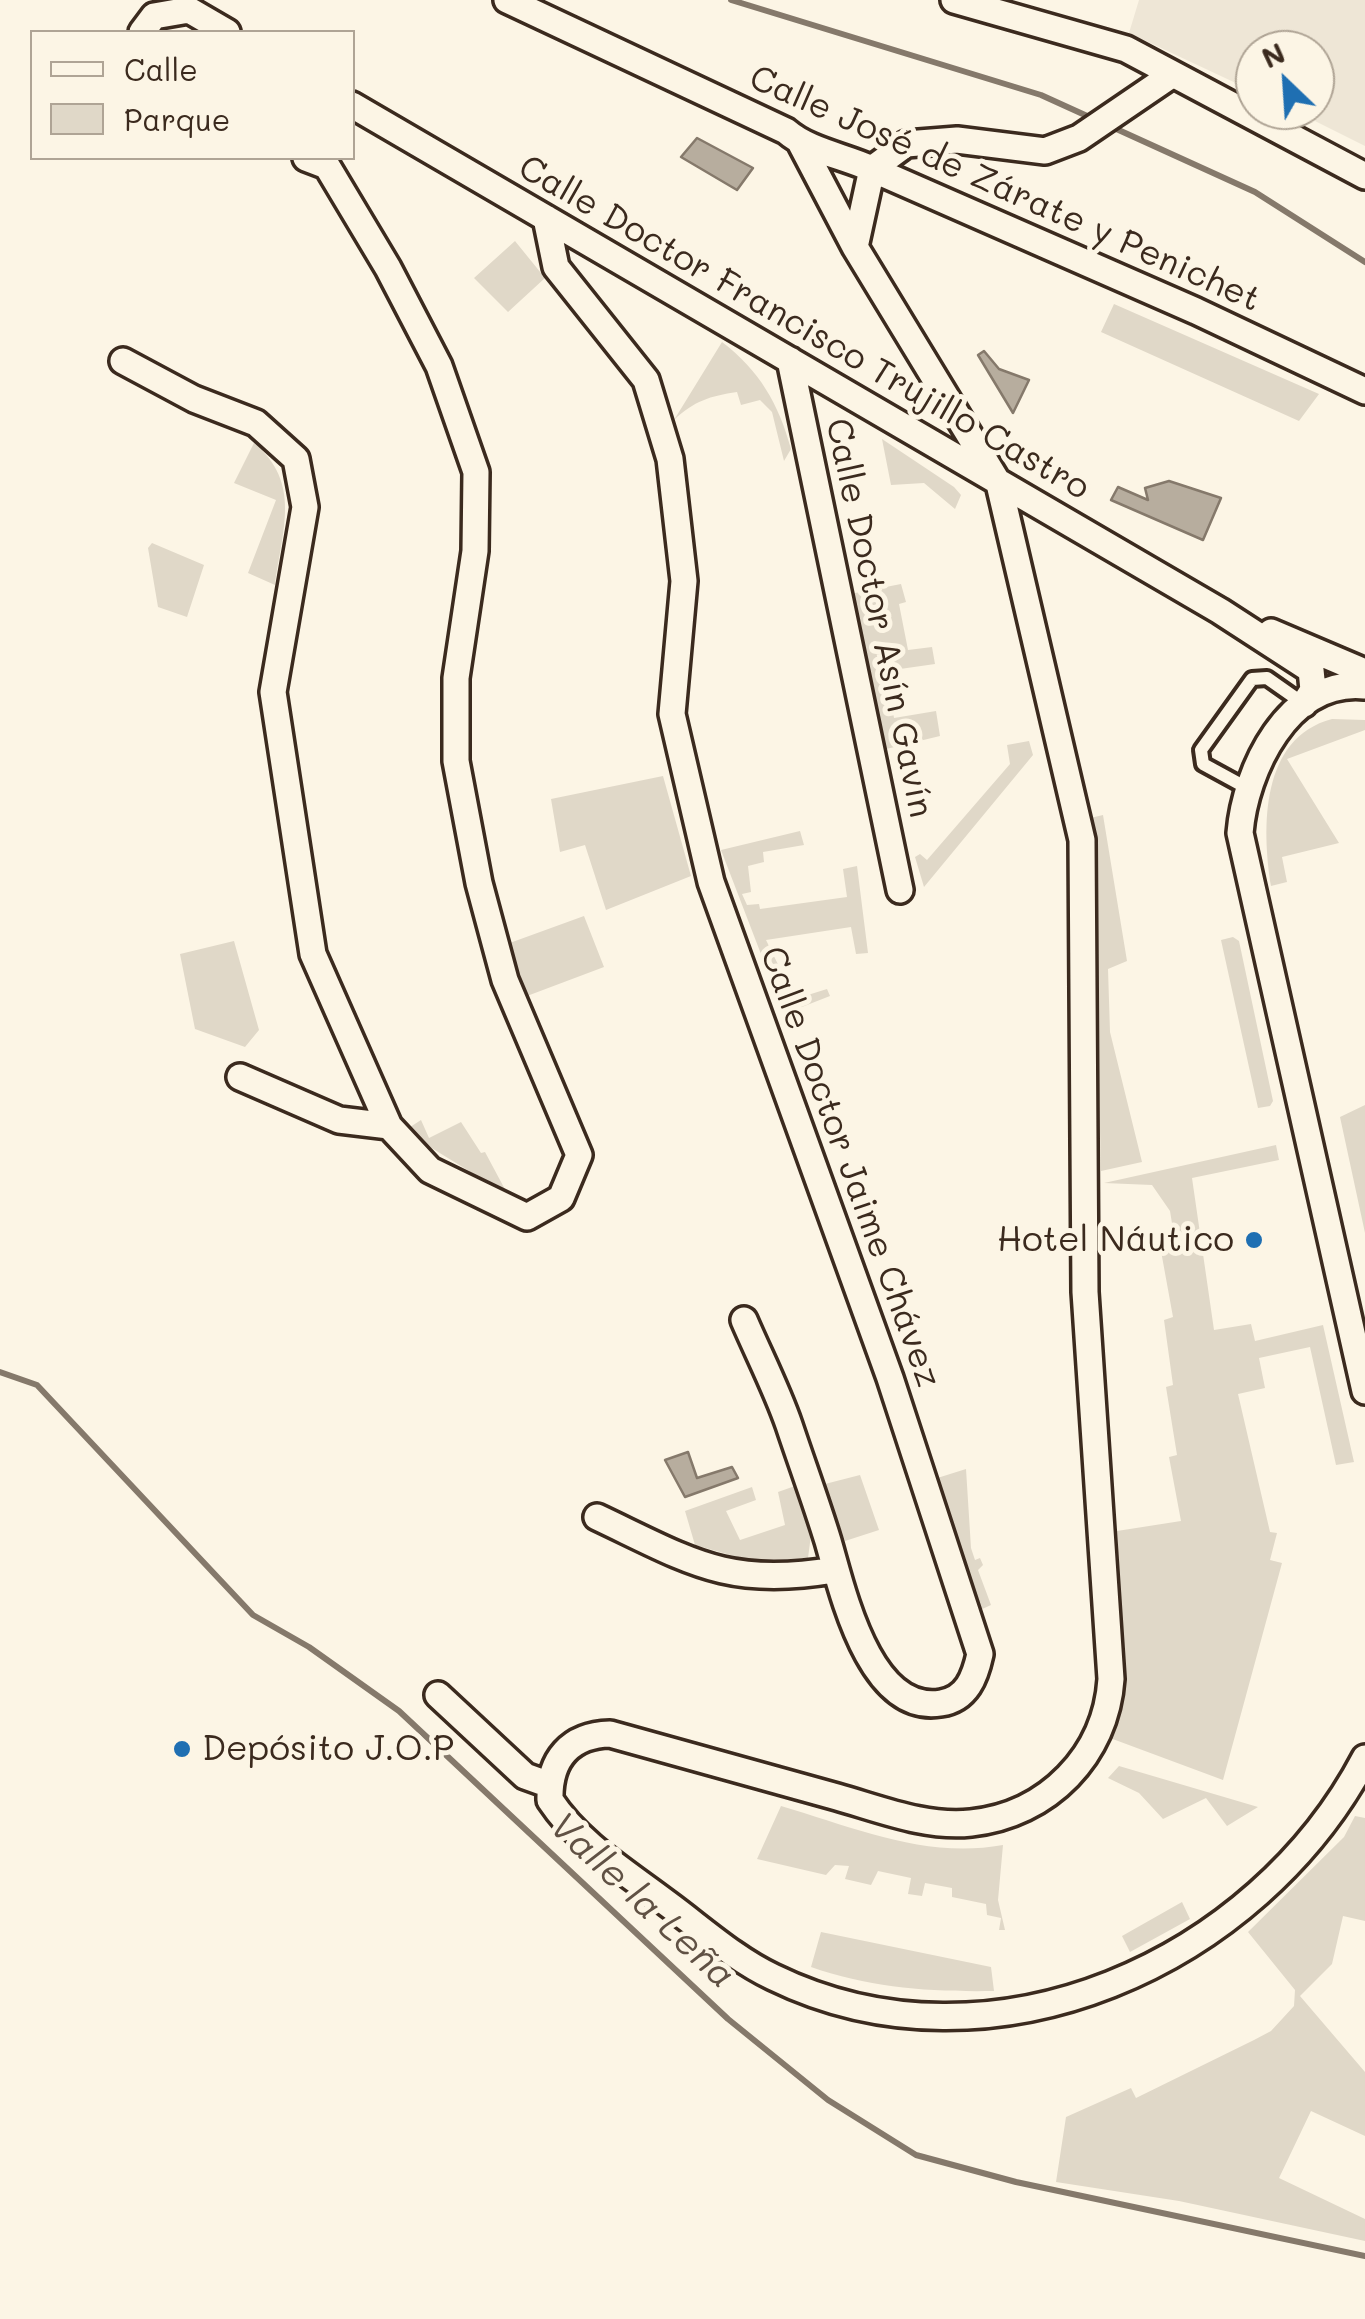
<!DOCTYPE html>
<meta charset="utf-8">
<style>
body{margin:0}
#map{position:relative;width:1365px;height:2319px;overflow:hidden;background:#fcf5e5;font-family:Mali,sans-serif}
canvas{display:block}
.legend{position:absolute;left:30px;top:30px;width:325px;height:130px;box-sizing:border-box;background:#fcf5e5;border:2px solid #afa495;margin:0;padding:12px 18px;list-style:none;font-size:30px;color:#3b2a1e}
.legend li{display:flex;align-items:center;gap:20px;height:50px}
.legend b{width:50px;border:2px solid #afa495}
.north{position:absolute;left:1235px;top:30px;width:100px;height:100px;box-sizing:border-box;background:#fcf5e5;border:2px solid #afa495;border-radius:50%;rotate:335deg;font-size:28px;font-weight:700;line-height:40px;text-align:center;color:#3b2a1e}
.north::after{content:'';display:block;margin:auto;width:35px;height:45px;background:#1f6fb2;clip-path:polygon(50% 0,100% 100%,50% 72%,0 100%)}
</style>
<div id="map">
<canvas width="1365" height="2319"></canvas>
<ul class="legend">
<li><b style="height:12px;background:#fcf5e5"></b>Calle</li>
<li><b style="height:28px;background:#e0d8c8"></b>Parque</li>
</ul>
<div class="north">N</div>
</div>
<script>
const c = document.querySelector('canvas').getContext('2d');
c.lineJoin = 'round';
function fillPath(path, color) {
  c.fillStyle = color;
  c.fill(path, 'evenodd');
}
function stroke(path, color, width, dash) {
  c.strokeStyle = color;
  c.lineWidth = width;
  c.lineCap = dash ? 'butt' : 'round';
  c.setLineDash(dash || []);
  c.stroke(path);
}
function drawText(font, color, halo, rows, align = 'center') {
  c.font = font + ' Mali,sans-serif';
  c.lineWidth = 10;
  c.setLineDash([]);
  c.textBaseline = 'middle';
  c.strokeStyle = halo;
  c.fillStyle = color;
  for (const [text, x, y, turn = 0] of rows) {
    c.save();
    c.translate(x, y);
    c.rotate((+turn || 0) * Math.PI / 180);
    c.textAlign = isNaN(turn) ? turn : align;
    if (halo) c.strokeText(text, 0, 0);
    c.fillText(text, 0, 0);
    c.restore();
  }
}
fillPath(new Path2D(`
 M 1139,0 L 1365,0 L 1365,146 L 1293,110 L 1315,110 L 1315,50 L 1255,50 L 1255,92 L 1129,33 Z`), '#eee6d6');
fillPath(new Path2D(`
 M 515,241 L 545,278 L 508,312 L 474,278 Z
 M 1114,304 L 1319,394 L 1299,421 L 1101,332 Z
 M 722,342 C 759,370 779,404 791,449 L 784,461 L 772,412 L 760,400 L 741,405 L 737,392 C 710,396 694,401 674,420 Z
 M 882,439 L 954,487 L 961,495 L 955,509 L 924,483 L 891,485 Z
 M 254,443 C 302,483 282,530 275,585 L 248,573 L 276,500 L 234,483 Z
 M 152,543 L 204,565 L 187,617 L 158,607 L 148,548 Z
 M 901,584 L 906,602 L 899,604 L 908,650 L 932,647 L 935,664 L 886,671 L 894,718 L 936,711 L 940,736 L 882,750 L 850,594 Z
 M 1332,719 L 1365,720 L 1365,730 L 1287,759 L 1339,843 L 1282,857 L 1287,882 L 1271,886 C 1262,828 1260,738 1332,719 Z
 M 1029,741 L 1033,755 L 924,887 L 915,857 L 920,854 L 927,860 L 1010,764 L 1007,745 Z
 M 663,776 L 691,876 L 606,910 L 585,845 L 560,852 L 551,799 Z
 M 1103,815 L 1127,961 L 1108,969 L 1110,1032 L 1142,1162 L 1101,1171 L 1095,935 L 1082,820 Z
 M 800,831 L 804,845 L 763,852 L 764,862 L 748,866 L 751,892 L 742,894 L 747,905 L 759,904 L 760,909 L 847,897 L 843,869 L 857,866 L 868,953 L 856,954 L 851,927 L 766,940 L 795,999 L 827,989 L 830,996 L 784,1014 L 721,850 Z
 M 584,916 L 604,967 L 527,996 L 507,944 Z
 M 1233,937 L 1239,941 L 1273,1101 L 1270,1106 L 1258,1108 L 1221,940 Z
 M 234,941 L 259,1030 L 245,1047 L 195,1029 L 180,954 Z
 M 1365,1105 L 1365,1233 L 1340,1117 Z
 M 421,1120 L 429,1138 L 461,1122 L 481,1153 L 485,1152 L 508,1195 L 404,1131 Z
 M 1276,1145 L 1279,1160 L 1192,1178 L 1214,1330 L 1251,1324 L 1255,1341 L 1323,1325 L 1354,1462 L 1336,1465 L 1310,1347 L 1259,1358 L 1265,1388 L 1238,1394 L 1270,1532 L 1277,1533 L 1270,1560 L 1282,1563 L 1223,1780 L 1110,1738 L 1124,1680 L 1117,1531 L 1181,1521 L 1169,1457 L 1177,1455 L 1166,1387 L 1173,1385 L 1164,1320 L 1173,1317 L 1161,1251 L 1176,1248 L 1170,1211 L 1152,1185 L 1104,1183 Z
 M 966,1469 L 971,1548 L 975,1560 L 980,1558 L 983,1565 L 978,1570 L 991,1605 L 980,1610 L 931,1480 Z
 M 860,1475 L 879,1530 L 845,1541 L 825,1484 Z
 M 795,1486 L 811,1535 L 808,1558 L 762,1564 L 695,1545 L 685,1511 L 752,1487 L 756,1500 L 726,1511 L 740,1540 L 785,1525 L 778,1492 Z
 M 1119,1766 L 1258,1807 L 1227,1826 L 1206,1798 L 1163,1819 L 1139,1793 L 1108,1778 Z
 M 781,1806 C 856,1828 925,1859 1003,1845 L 998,1900 L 1005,1930 L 999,1930 L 1001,1918 L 987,1915 L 986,1904 L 952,1897 L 952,1888 L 925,1883 L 922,1896 L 908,1894 L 911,1878 L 878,1871 L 871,1885 L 845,1879 L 849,1866 L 835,1865 L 826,1875 L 757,1859 Z
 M 1355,1816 L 1365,1818 L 1365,1921 L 1343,1916 L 1332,1964 L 1300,1996 L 1365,2072 L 1365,2136 L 1311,2111 L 1279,2178 L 1365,2219 L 1365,2241 L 1179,2201 L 1056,2182 L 1066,2117 L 1131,2088 L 1136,2098 L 1254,2040 L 1271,2031 L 1294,2006 L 1295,1990 L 1248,1932 L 1344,1837 Z
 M 1182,1902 L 1190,1919 L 1130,1952 L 1122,1936 Z
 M 821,1932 L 991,1967 L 994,1991 C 930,1992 871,1988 811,1967 Z`), '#e0d8c8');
const water = new Path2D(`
 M 697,138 L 753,168 L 737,190 L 681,157 Z
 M 984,351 L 999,369 L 1029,380 L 1013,413 L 978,355 Z
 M 1169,481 L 1221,498 L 1203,540 L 1111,500 L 1118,487 L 1148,500 L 1145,488 Z
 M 688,1452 L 697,1478 L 732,1467 L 738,1478 L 685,1497 L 665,1460 Z`);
fillPath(water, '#b7ad9e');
stroke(water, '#85796b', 2.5);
stroke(new Path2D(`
 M 731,0 L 1041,95 L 1096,120
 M 1112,127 L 1255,192 L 1365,262
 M 0,1372 L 37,1385 L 253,1615 L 309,1647 L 399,1711 L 728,2019 L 828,2100 L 916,2155 L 1016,2182 L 1365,2256`), '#85796b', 6);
const lane = new Path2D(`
 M 1247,788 L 1203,764 L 1201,750 L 1252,679 L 1267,678 L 1304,704`);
const street = new Path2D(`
 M 507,0 L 786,131 C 809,151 844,156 872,169 L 1196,311 L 1365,391
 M 954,0 L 1126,49 L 1365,176
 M 142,32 L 154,16 L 189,10 L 227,32
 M 352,105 L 1220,611 L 1311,670 L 1313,690 L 1304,704
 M 801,144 L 855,247 L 999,484 L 1082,840 L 1085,1292 L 1111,1679 C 1106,1755 1048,1815 971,1823 C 926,1828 880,1809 837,1797 C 762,1776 686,1755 610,1734 C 570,1735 549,1759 550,1800 C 579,1844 626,1872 668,1904 C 702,1929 735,1959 773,1977 C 992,2084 1258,1962 1365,1758
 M 546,218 L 556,267 L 646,380 L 670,459 L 684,581 L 672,714 L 711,882 L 890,1378 L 980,1654 C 975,1677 967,1699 941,1703 C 869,1715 842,1589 828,1541 C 816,1502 802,1464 789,1425 C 777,1390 759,1355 744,1320
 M 855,247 L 872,169 L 906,144 L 957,140 L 1045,151 L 1079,138 L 1173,74
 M 790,360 L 900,890
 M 123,361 L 194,399 L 256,423 L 296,459 L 305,507 L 273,692 L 313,954 L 389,1126 L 430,1170 L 527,1217 L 561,1198 L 579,1155 L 505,980 L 479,883 L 456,761 L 456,678 L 475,551 L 476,472 L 439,366 L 388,268 L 327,166 L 306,158
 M 1271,632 L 1365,672
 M 1365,686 C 1288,678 1245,771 1240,833 L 1365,1391
 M 240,1077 L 339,1120 L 389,1126
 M 597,1517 C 690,1561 727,1588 834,1570
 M 438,1695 L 525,1776 L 550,1785`);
stroke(lane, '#3b2a1e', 20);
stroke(street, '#3b2a1e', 32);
stroke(lane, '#fcf5e5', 12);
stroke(street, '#fcf5e5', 25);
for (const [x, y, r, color] of [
 [1254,1240,10,"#1f6fb2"],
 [182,1749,10,"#1f6fb2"]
]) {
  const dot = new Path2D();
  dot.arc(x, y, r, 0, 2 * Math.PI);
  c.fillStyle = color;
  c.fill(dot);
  stroke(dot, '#fcf5e5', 4);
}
drawText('35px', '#3b2a1e', '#fcf5e5', [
 ["Calle José de Zárate y Penichet",1005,189,24],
 ["Calle Doctor Francisco Trujillo Castro",804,328,30],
 ["Calle Doctor Asín Gavín",879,618,78],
 ["Calle Doctor Jaime Chávez",850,1167,70]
]);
drawText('35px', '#3b2a1e', '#fcf5e5', [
 ["Hotel Náutico",1234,1240],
 ["Depósito J.O.P",202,1749,"left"]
], 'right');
drawText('italic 38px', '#605144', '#fcf5e5', [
 ["Valle la Leña",642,1901,43]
]);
</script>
